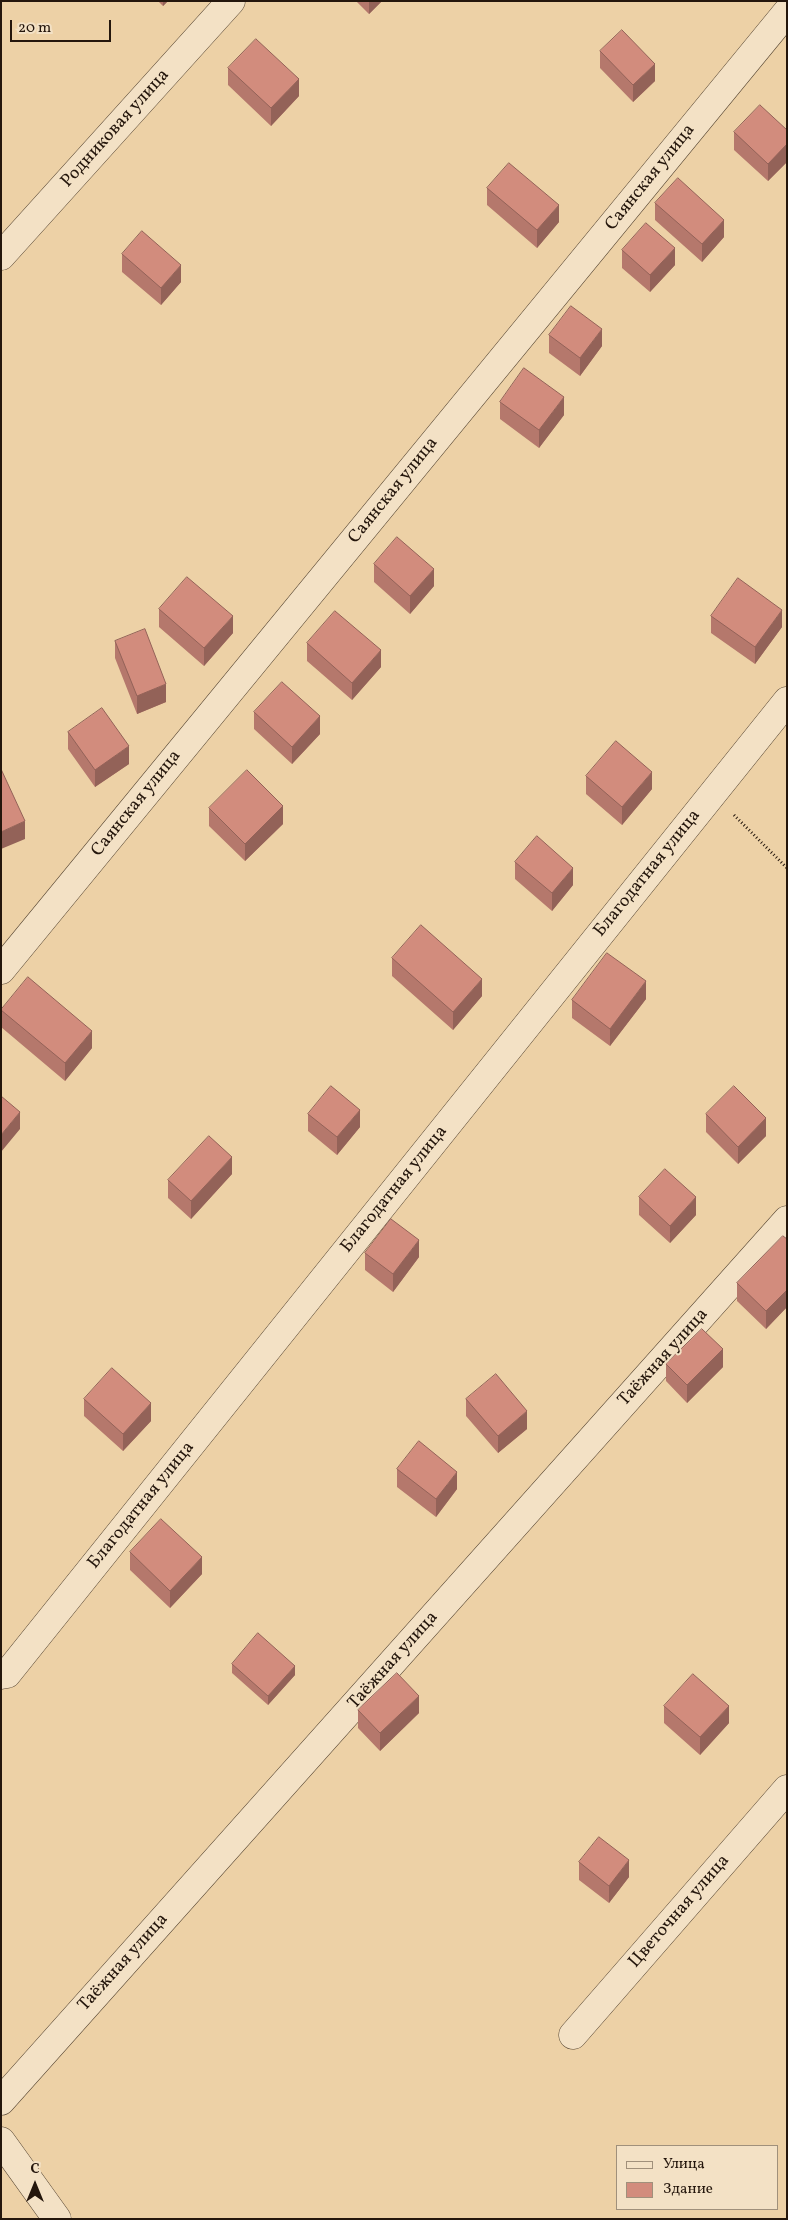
<!DOCTYPE html>
<meta charset="utf-8">
<style>
body{margin:0}
#map{position:relative;width:788px;height:2220px;overflow:hidden;background:#edd1a6;font-family:Vollkorn,serif}
canvas{display:block}
.frame{position:absolute;inset:0;border:2px solid #24160c;pointer-events:none}
.legend{position:absolute;left:616px;top:2145px;width:162px;height:65px;box-sizing:border-box;background:#f3e1c5;border:1px solid #a0907b;margin:0;padding:6px 9px;list-style:none;font-size:15px;color:#24160c}
.legend li{display:flex;align-items:center;gap:10px;height:25px}
.legend b{width:25px;border:1px solid #a0907b}
.north{position:absolute;left:10px;top:2160px;width:50px;height:50px;-webkit-text-stroke:4px #f3e1c5;paint-order:stroke;rotate:0deg;font-size:14px;font-weight:700;line-height:20px;text-align:center;color:#24160c}
.north::after{content:'';display:block;margin:auto;width:18px;height:22px;background:#24160c;clip-path:polygon(50% 0,100% 100%,50% 72%,0 100%)}
.scale{position:absolute;left:10px;top:20px;width:101px;height:22px;box-sizing:border-box;border:2px solid #24160c;border-top:0;padding-left:6px;font-size:15px;line-height:18px;white-space:nowrap;color:#24160c;-webkit-text-stroke:4px #f3e1c5;paint-order:stroke}
</style>
<div id="map">
<canvas width="788" height="2220"></canvas>
<div class="frame"></div>
<ul class="legend">
<li><b style="height:6px;background:#f3e1c5"></b>Улица</li>
<li><b style="height:14px;background:#d28c7d"></b>Здание</li>
</ul>
<div class="north">С</div>
<div class="scale">20 m</div>
</div>
<script>
const c = document.querySelector('canvas').getContext('2d');
c.lineJoin = 'round';
function stroke(path, color, width, dash) {
  c.strokeStyle = color;
  c.lineWidth = width;
  c.lineCap = dash ? 'butt' : 'round';
  c.setLineDash(dash || []);
  c.stroke(path);
}
function fillPath(path, color) {
  c.fillStyle = color;
  c.fill(path, 'evenodd');
}
function drawText(font, color, halo, rows, align = 'center') {
  c.font = font + ' Vollkorn,serif';
  c.lineWidth = 4;
  c.setLineDash([]);
  c.textBaseline = 'middle';
  c.strokeStyle = halo;
  c.fillStyle = color;
  for (const [text, x, y, turn = 0] of rows) {
    c.save();
    c.translate(x, y);
    c.rotate((+turn || 0) * Math.PI / 180);
    c.textAlign = isNaN(turn) ? turn : align;
    if (halo) c.strokeText(text, 0, 0);
    c.fillText(text, 0, 0);
    c.restore();
  }
}
const minor = new Path2D(`
 M 1,256 L 231,1
 M 1,970 L 787,12
 M 1,1675 L 7,1674 L 787,701
 M 573,2035 L 787,1789
 M 1,2101 L 787,1220
 M 1,2141 L 57,2219`);
stroke(minor, '#564532', 29);
stroke(new Path2D(`
 M 734,815 L 787,868`), '#24160c', 3, [1, 2.5]);
stroke(minor, '#f3e1c5', 28);
fillPath(new Path2D(`
 M 158,1 L 168,1 L 163,6 Z
 M 356,1 L 382,1 L 369,14 Z
 M 600,51 L 655,81 L 633,102 L 600,68 Z
 M 228,68 L 299,96 L 271,126 L 228,85 Z
 M 787,130 L 787,162 L 768,181 L 734,150 L 734,132 Z
 M 487,188 L 559,222 L 537,248 L 487,205 Z
 M 655,203 L 724,237 L 702,262 L 655,220 Z
 M 622,250 L 675,265 L 650,292 L 622,268 Z
 M 122,254 L 181,282 L 161,305 L 122,272 Z
 M 549,335 L 602,346 L 580,376 L 549,353 Z
 M 500,402 L 564,415 L 539,448 L 500,419 Z
 M 374,564 L 434,586 L 410,614 L 374,582 Z
 M 159,609 L 233,633 L 204,666 L 159,627 Z
 M 711,616 L 782,627 L 755,664 L 711,633 Z
 M 115,641 L 166,702 L 137,714 L 115,658 Z
 M 307,643 L 381,667 L 352,700 L 307,661 Z
 M 254,712 L 320,734 L 292,764 L 254,729 Z
 M 68,732 L 129,764 L 95,787 L 68,749 Z
 M 586,776 L 652,789 L 622,825 L 586,794 Z
 M 209,808 L 283,824 L 245,861 L 209,826 Z
 M 515,862 L 573,885 L 552,911 L 515,879 Z
 M 392,958 L 482,996 L 453,1030 L 392,976 Z
 M 646,999 L 610,1046 L 572,1018 L 572,1000 Z
 M 1,1009 L 92,1048 L 65,1081 L 1,1027 Z
 M 308,1114 L 360,1127 L 337,1155 L 308,1131 Z
 M 706,1114 L 766,1136 L 738,1164 L 706,1132 Z
 M 232,1174 L 191,1219 L 168,1198 L 168,1180 Z
 M 639,1197 L 696,1215 L 670,1243 L 639,1215 Z
 M 787,1239 L 787,1307 L 766,1329 L 737,1301 L 737,1283 Z
 M 365,1253 L 419,1257 L 393,1292 L 365,1270 Z
 M 666,1364 L 723,1367 L 687,1403 L 666,1381 Z
 M 84,1399 L 151,1421 L 123,1451 L 84,1416 Z
 M 466,1399 L 527,1429 L 498,1453 L 466,1416 Z
 M 397,1469 L 457,1489 L 436,1517 L 397,1487 Z
 M 130,1552 L 202,1574 L 170,1608 L 130,1570 Z
 M 232,1664 L 295,1675 L 268,1705 L 232,1673 Z
 M 664,1706 L 729,1723 L 700,1755 L 664,1723 Z
 M 358,1710 L 419,1713 L 380,1751 L 358,1728 Z
 M 579,1862 L 629,1877 L 609,1903 L 579,1880 Z`), '#b5786c');
fillPath(new Path2D(`
 M 163,1 L 168,1 L 163,6 Z
 M 369,1 L 382,1 L 369,14 Z
 M 655,64 L 655,81 L 633,102 L 633,85 Z
 M 299,79 L 299,96 L 271,126 L 271,108 Z
 M 787,144 L 787,162 L 768,181 L 768,164 Z
 M 559,205 L 559,222 L 537,248 L 537,230 Z
 M 724,220 L 724,237 L 702,262 L 702,244 Z
 M 675,248 L 675,265 L 650,292 L 650,275 Z
 M 181,265 L 181,282 L 161,305 L 161,288 Z
 M 602,329 L 602,346 L 580,376 L 580,358 Z
 M 564,397 L 564,415 L 539,448 L 539,430 Z
 M 434,569 L 434,586 L 410,614 L 410,596 Z
 M 782,610 L 782,627 L 755,664 L 755,647 Z
 M 233,616 L 233,633 L 204,666 L 204,648 Z
 M 381,650 L 381,667 L 352,700 L 352,683 Z
 M 166,684 L 166,702 L 137,714 L 137,696 Z
 M 320,716 L 320,734 L 292,764 L 292,747 Z
 M 129,746 L 129,764 L 95,787 L 95,770 Z
 M 652,772 L 652,789 L 622,825 L 622,807 Z
 M 283,806 L 283,824 L 245,861 L 245,844 Z
 M 25,821 L 25,839 L 1,849 L 1,832 Z
 M 573,868 L 573,885 L 552,911 L 552,893 Z
 M 482,979 L 482,996 L 453,1030 L 453,1012 Z
 M 646,981 L 646,999 L 610,1046 L 610,1029 Z
 M 92,1031 L 92,1048 L 65,1081 L 65,1063 Z
 M 360,1110 L 360,1127 L 337,1155 L 337,1137 Z
 M 20,1112 L 20,1129 L 1,1152 L 1,1135 Z
 M 766,1118 L 766,1136 L 738,1164 L 738,1147 Z
 M 232,1157 L 232,1174 L 191,1219 L 191,1201 Z
 M 696,1197 L 696,1215 L 670,1243 L 670,1226 Z
 M 419,1240 L 419,1257 L 393,1292 L 393,1274 Z
 M 787,1290 L 787,1307 L 766,1329 L 766,1311 Z
 M 723,1349 L 723,1367 L 687,1403 L 687,1385 Z
 M 151,1403 L 151,1421 L 123,1451 L 123,1434 Z
 M 527,1411 L 527,1429 L 498,1453 L 498,1436 Z
 M 457,1472 L 457,1489 L 436,1517 L 436,1499 Z
 M 202,1557 L 202,1574 L 170,1608 L 170,1591 Z
 M 295,1666 L 295,1675 L 268,1705 L 268,1696 Z
 M 419,1696 L 419,1713 L 380,1751 L 380,1733 Z
 M 729,1706 L 729,1723 L 700,1755 L 700,1737 Z
 M 629,1860 L 629,1877 L 609,1903 L 609,1886 Z`), '#936258');
const building = new Path2D(`
 M 622,30 L 655,64 L 633,85 L 600,51 Z
 M 256,39 L 299,79 L 271,108 L 228,68 Z
 M 760,105 L 787,130 L 787,144 L 768,164 L 734,132 Z
 M 509,163 L 559,205 L 537,230 L 487,188 Z
 M 678,178 L 724,220 L 702,244 L 655,203 Z
 M 646,223 L 675,248 L 650,275 L 622,250 Z
 M 142,231 L 181,265 L 161,288 L 122,254 Z
 M 571,306 L 602,329 L 580,358 L 549,335 Z
 M 524,368 L 564,397 L 539,430 L 500,402 Z
 M 397,537 L 434,569 L 410,596 L 374,564 Z
 M 187,577 L 233,616 L 204,648 L 159,609 Z
 M 738,578 L 782,610 L 755,647 L 711,616 Z
 M 335,611 L 381,650 L 352,683 L 307,643 Z
 M 145,629 L 166,684 L 137,696 L 115,641 Z
 M 282,682 L 320,716 L 292,747 L 254,712 Z
 M 102,708 L 129,746 L 95,770 L 68,732 Z
 M 616,741 L 652,772 L 622,807 L 586,776 Z
 M 1,769 L 25,821 L 1,832 Z
 M 247,770 L 283,806 L 245,844 L 209,808 Z
 M 537,836 L 573,868 L 552,893 L 515,862 Z
 M 421,925 L 482,979 L 453,1012 L 392,958 Z
 M 607,953 L 646,981 L 610,1029 L 572,1000 Z
 M 28,977 L 92,1031 L 65,1063 L 1,1010 Z
 M 331,1086 L 360,1110 L 337,1137 L 308,1114 Z
 M 734,1086 L 766,1118 L 738,1147 L 706,1114 Z
 M 1,1096 L 20,1112 L 1,1135 Z
 M 209,1136 L 232,1157 L 191,1201 L 168,1180 Z
 M 665,1169 L 696,1197 L 670,1226 L 639,1197 Z
 M 391,1219 L 419,1240 L 393,1274 L 365,1253 Z
 M 783,1236 L 787,1239 L 787,1290 L 766,1311 L 737,1283 Z
 M 702,1329 L 723,1349 L 687,1385 L 666,1364 Z
 M 112,1368 L 151,1403 L 123,1434 L 84,1399 Z
 M 496,1374 L 527,1411 L 498,1436 L 466,1399 Z
 M 419,1441 L 457,1472 L 436,1499 L 397,1469 Z
 M 161,1519 L 202,1557 L 170,1591 L 130,1552 Z
 M 258,1633 L 295,1666 L 268,1696 L 232,1664 Z
 M 397,1673 L 419,1696 L 380,1733 L 358,1710 Z
 M 693,1674 L 729,1706 L 700,1737 L 664,1706 Z
 M 599,1837 L 629,1860 L 609,1886 L 579,1862 Z`);
fillPath(building, '#d28c7d');
stroke(building, '#936258', 1);
drawText('18px', '#24160c', '#f3e1c5', [
 ["Родниковая улица",116,129,-48],
 ["Саянская улица",651,178,-51],
 ["Саянская улица",394,491,-51],
 ["Саянская улица",137,804,-51],
 ["Благодатная улица",648,874,-51],
 ["Благодатная улица",395,1190,-51],
 ["Таёжная улица",664,1358,-48],
 ["Благодатная улица",142,1506,-51],
 ["Таёжная улица",394,1661,-48],
 ["Цветочная улица",680,1912,-49],
 ["Таёжная улица",124,1963,-48]
]);
</script>
